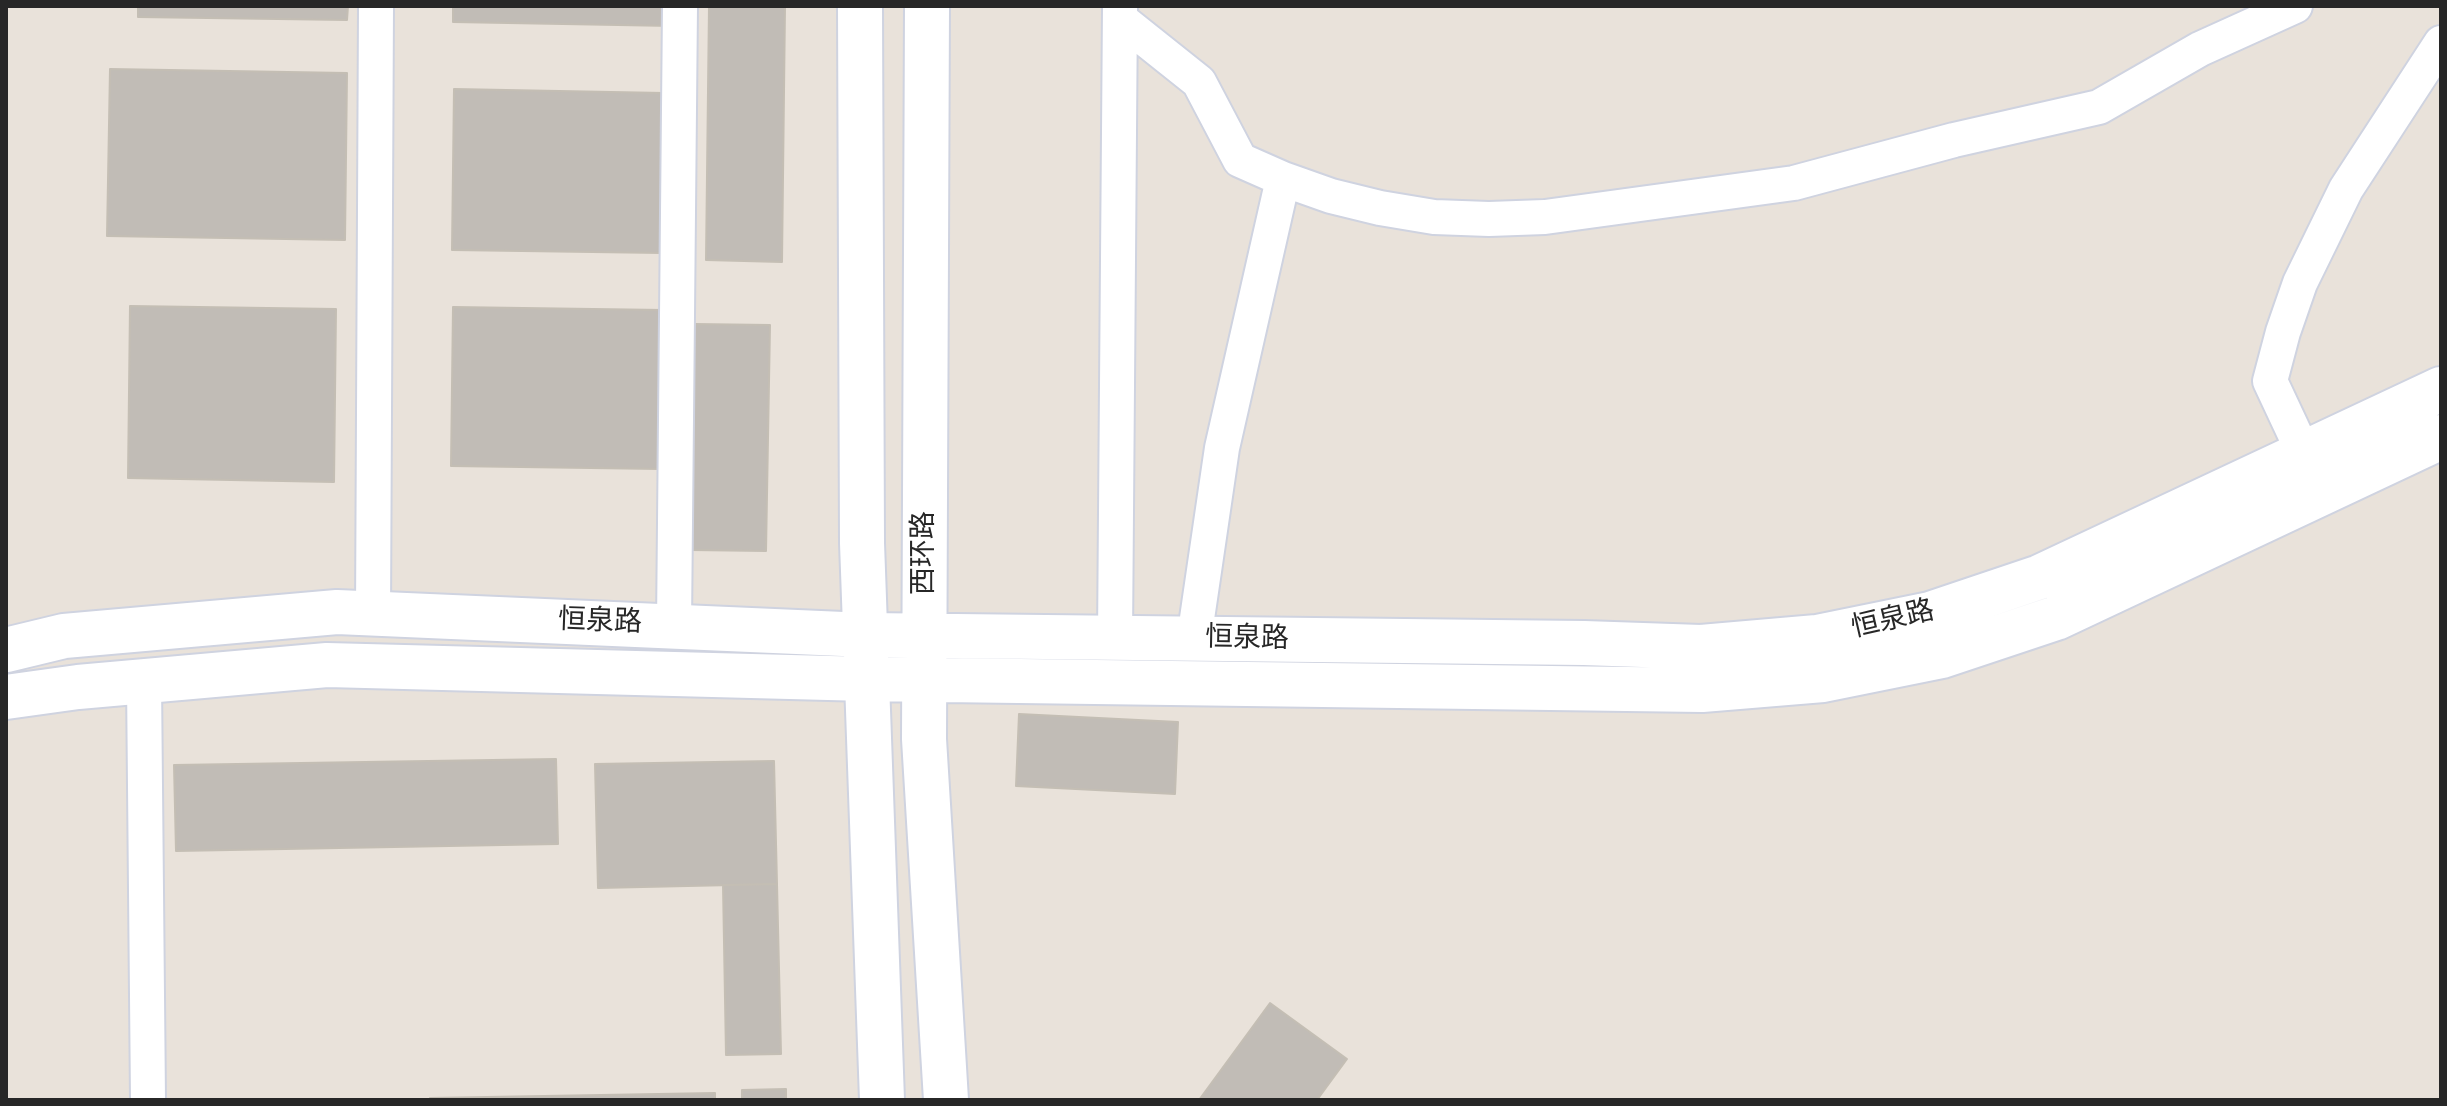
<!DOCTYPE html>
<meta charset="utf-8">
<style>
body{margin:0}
#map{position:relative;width:2447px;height:1106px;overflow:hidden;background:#e9e2da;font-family:"DejaVu Sans",sans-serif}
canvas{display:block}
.frame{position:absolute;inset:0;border:8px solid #272727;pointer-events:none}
</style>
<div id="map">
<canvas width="2447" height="1106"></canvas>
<div class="frame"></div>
</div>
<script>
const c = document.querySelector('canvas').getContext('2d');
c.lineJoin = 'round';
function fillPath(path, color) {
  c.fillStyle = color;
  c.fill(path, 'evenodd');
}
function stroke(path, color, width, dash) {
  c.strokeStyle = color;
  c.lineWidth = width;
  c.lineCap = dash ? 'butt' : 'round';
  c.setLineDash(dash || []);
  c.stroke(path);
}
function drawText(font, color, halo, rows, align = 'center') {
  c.font = font + ' "DejaVu Sans","Noto Sans SC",sans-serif';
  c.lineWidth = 6;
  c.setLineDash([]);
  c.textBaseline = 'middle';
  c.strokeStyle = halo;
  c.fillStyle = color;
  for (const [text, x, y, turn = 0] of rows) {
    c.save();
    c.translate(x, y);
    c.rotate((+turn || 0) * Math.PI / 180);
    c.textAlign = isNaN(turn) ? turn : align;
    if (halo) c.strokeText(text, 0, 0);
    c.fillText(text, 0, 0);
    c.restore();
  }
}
const building = new Path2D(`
 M 138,6 L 348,6 L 347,20 L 138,17 Z
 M 453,6 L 673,6 L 673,26 L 453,22 Z
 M 709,6 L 785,6 L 782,262 L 706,260 Z
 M 110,69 L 347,73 L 345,240 L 107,236 Z
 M 454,89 L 664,93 L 662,253 L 452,250 Z
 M 130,306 L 336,309 L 334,482 L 128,478 Z
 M 453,307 L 663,310 L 660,469 L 451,466 Z
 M 694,324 L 770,325 L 766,551 L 691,550 Z
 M 1019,714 L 1178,722 L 1175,794 L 1016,786 Z
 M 556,759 L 558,844 L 176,851 L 174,765 Z
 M 774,761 L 777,884 L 598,888 L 595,764 Z
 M 777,884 L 781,1054 L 726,1055 L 723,885 Z
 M 1270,1003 L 1347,1059 L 1317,1100 L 1199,1100 Z
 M 786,1089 L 786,1100 L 742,1100 L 742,1090 Z
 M 715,1093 L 715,1100 L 430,1100 L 430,1098 Z`);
fillPath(building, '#c1bcb6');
stroke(building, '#c4beb4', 2);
const street = new Path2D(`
 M 1120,19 L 1199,82 L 1240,160 L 1283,179 L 1331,196 L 1380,208 L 1434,217 L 1489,219 L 1545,217 L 1794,183 L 1954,140 L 2099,107 L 2200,49 L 2295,6
 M 2314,475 L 2270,381 L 2283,332 L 2300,283 L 2346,189 L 2441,43
 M 373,613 L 376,6
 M 674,625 L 680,6
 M 1115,638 L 1120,6
 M 1194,639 L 1222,448 L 1283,179
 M 144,681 L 148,1100`);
const secondary = new Path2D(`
 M 860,6 L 862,543 L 882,1100
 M 927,6 L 924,739 L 946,1100
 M 6,650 L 64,636 L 337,612 L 866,635 L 1584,643 L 1701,647 L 1817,637 L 1930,614 L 2040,577 L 2441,389
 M 6,697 L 78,687 L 327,665 L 867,679 L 1702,690 L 1823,680 L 1942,656 L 2056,618 L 2441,437`);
stroke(street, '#cfd3e0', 38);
stroke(secondary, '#cfd3e0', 48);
stroke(street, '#fff', 34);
stroke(secondary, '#fff', 44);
drawText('28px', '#272727', '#fff', [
 ["西环路",925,553,-90],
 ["恒泉路",1893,620,-13],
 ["恒泉路",600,622,2],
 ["恒泉路",1247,639,1]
]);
</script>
